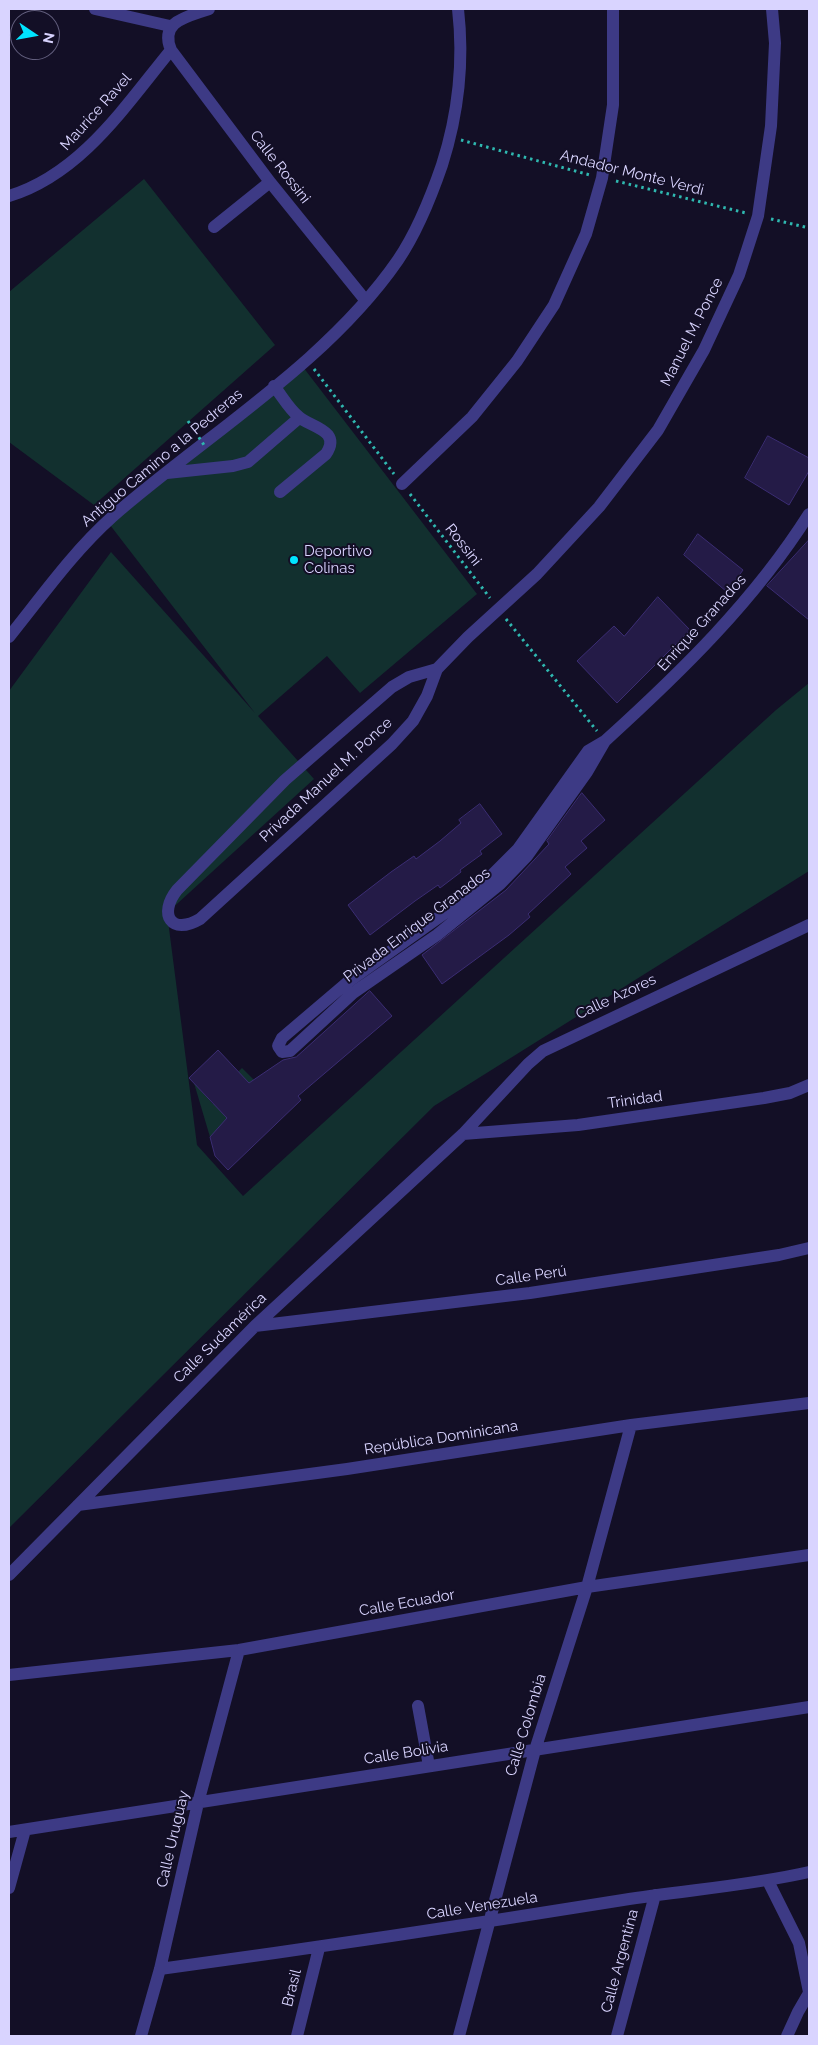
<!DOCTYPE html>
<meta charset="utf-8">
<style>
body{margin:0}
#map{position:relative;width:818px;height:2045px;overflow:hidden;background:#130f26;font-family:Raleway,sans-serif}
canvas{display:block}
.frame{position:absolute;inset:0;border:10px solid #d9d4ff;pointer-events:none}
.north{position:absolute;left:10px;top:10px;width:50px;height:50px;box-sizing:border-box;background:#130f26;border:1px solid #625e7d;border-radius:50%;rotate:102deg;font-size:14px;font-weight:700;line-height:20px;text-align:center;color:#d9d4ff}
.north::after{content:'';display:block;margin:auto;width:18px;height:22px;background:#00e5ff;clip-path:polygon(50% 0,100% 100%,50% 72%,0 100%)}
</style>
<div id="map">
<canvas width="818" height="2045"></canvas>
<div class="frame"></div>
<div class="north">N</div>
</div>
<script>
const c = document.querySelector('canvas').getContext('2d');
c.lineJoin = 'round';
function fillPath(path, color) {
  c.fillStyle = color;
  c.fill(path, 'evenodd');
}
function stroke(path, color, width, dash) {
  c.strokeStyle = color;
  c.lineWidth = width;
  c.lineCap = dash ? 'butt' : 'round';
  c.setLineDash(dash || []);
  c.stroke(path);
}
function drawText(font, color, halo, rows, align = 'center') {
  c.font = font + ' Raleway,sans-serif';
  c.lineWidth = 4;
  c.setLineDash([]);
  c.textBaseline = 'middle';
  c.strokeStyle = halo;
  c.fillStyle = color;
  for (const [text, x, y, turn = 0] of rows) {
    c.save();
    c.translate(x, y);
    c.rotate((+turn || 0) * Math.PI / 180);
    c.textAlign = isNaN(turn) ? turn : align;
    if (halo) c.strokeText(text, 0, 0);
    c.fillText(text, 0, 0);
    c.restore();
  }
}
fillPath(new Path2D(`
 M 144,179 L 275,345 L 94,505 L 9,442 L 9,292 Z
 M 303,367 L 477,594 L 360,693 L 327,656 L 258,716 L 314,779 L 167,913 L 197,1145 L 243,1196 L 776,710 L 809,683 L 809,871 L 434,1106 L 9,1528 L 9,691 L 111,552 L 255,713 L 110,525 Z
 M 242,1068 L 262,1088 L 210,1137 L 194,1083 L 213,1104 L 242,1076 L 238,1072 Z`), '#12302f');
const building = new Path2D(`
 M 768,436 L 809,458 L 809,471 L 789,505 L 745,478 Z
 M 698,534 L 743,570 L 727,592 L 684,555 Z
 M 809,540 L 809,620 L 767,586 Z
 M 658,597 L 690,630 L 617,703 L 577,661 L 614,626 L 624,636 Z
 M 582,793 L 605,820 L 581,841 L 587,848 L 565,867 L 571,874 L 528,914 L 530,917 L 509,935 L 442,984 L 422,955 L 506,890 L 549,844 L 547,841 Z
 M 480,804 L 502,834 L 480,851 L 482,854 L 460,870 L 461,872 L 440,888 L 438,885 L 415,901 L 370,935 L 348,905 L 391,872 L 414,856 L 416,859 L 440,841 L 461,823 L 459,820 Z
 M 370,991 L 392,1016 L 298,1096 L 301,1100 L 228,1170 L 215,1156 L 210,1137 L 227,1118 L 189,1078 L 218,1050 L 249,1083 L 283,1060 L 296,1057 Z`);
fillPath(building, '#241b47');
stroke(building, '#3b2d73', 1);
stroke(new Path2D(`
 M 461,140 L 590,175
 M 616,181 L 746,213
 M 771,219 L 809,228
 M 314,369 L 394,474
 M 410,494 L 490,598
 M 506,619 L 597,731`), '#2fb8b0', 3, [2.5, 4]);
stroke(new Path2D(`
 M 95,9 L 170,26
 M 209,9 C 187,17 159,21 171,50 L 270,182 L 366,301
 M 9,196 C 81,174 125,106 171,50
 M 214,227 L 270,182
 M 274,386 C 282,396 289,409 299,417 C 310,427 342,430 326,454 L 280,492
 M 167,473 L 233,466 L 248,462 L 299,418
 M 402,484 L 472,417 L 517,361 L 554,305 L 586,234 L 602,178 L 613,105 L 613,9
 M 9,637 C 42,596 73,552 112,517 C 206,435 327,363 398,260 C 417,232 431,197 442,165 C 458,115 464,61 458,9
 M 437,669 L 409,677 L 392,687 L 285,780 L 177,890 C 158,914 171,936 200,919 L 392,744 L 413,721 L 427,696 L 437,669 L 468,637 L 537,574 L 599,507 L 658,430 L 704,350 L 739,275 L 758,216 L 771,126 L 775,43 L 772,9
 M 605,741 L 587,772 L 527,856 L 500,884 L 437,935 L 353,993 L 290,1051 L 282,1052 L 278,1046 L 282,1038 L 349,981 L 466,898 L 492,875 L 518,849 L 588,751 Z
 M 605,741 C 681,672 754,601 809,514
 M 463,1134 L 578,1125 L 764,1098 L 790,1093 L 809,1085
 M 255,1326 L 530,1293 L 779,1255 L 809,1248
 M 78,1505 L 347,1469 L 631,1425 L 809,1403
 M 9,1575 L 255,1326 L 463,1134 L 528,1064 L 543,1051 L 809,925
 M 9,1675 L 239,1650 L 587,1587 L 809,1555
 M 418,1706 L 429,1766
 M 9,1832 L 809,1707
 M 768,1881 L 799,1943 L 809,1992
 M 9,1888 L 25,1830
 M 160,1969 C 314,1948 468,1925 623,1900 C 685,1890 748,1886 809,1872
 M 141,2036 L 160,1969 L 198,1803 L 239,1650
 M 297,2036 L 319,1948
 M 459,2036 L 535,1750 L 587,1587 L 631,1425
 M 617,2036 L 655,1895
 M 787,2036 L 798,2012 L 809,1993`), '#3d3a85', 12);
stroke(new Path2D(`
 M 188,421 L 206,448`), '#2fb8b0', 3, [2.5, 4]);
for (const [x, y, r, color] of [
 [294,560,5,"#00e5ff"]
]) {
  const dot = new Path2D();
  dot.arc(x, y, r, 0, 2 * Math.PI);
  c.fillStyle = color;
  c.fill(dot);
  stroke(dot, '#130f26', 2);
}
drawText('15px', '#d9d4ff', '#130f26', [
 ["Maurice Ravel",96,112,-48],
 ["Calle Rossini",280,167,52],
 ["Andador Monte Verdi",632,173,14],
 ["Manuel M. Ponce",692,332,-63],
 ["Antiguo Camino a la Pedreras",162,458,-40],
 ["Rossini",463,545,52],
 ["Enrique Granados",702,623,-48],
 ["Privada Manuel M. Ponce",326,780,-43],
 ["Privada Enrique Granados",417,925,-37],
 ["Calle Azores",616,997,-25],
 ["Trinidad",635,1100,-8],
 ["Calle Perú",531,1276,-8],
 ["Calle Sudamérica",220,1338,-44],
 ["República Dominicana",441,1438,-9],
 ["Calle Ecuador",407,1603,-10],
 ["Calle Colombia",526,1725,-73],
 ["Calle Bolivia",406,1753,-9],
 ["Calle Uruguay",173,1839,-77],
 ["Calle Venezuela",482,1906,-9],
 ["Calle Argentina",620,1961,-75],
 ["Brasil",292,1988,-76]
]);
drawText('15px', '#d9d4ff', '#130f26', [
 ["Deportivo",304,551],
 ["Colinas",304,568]
], 'left');
</script>
